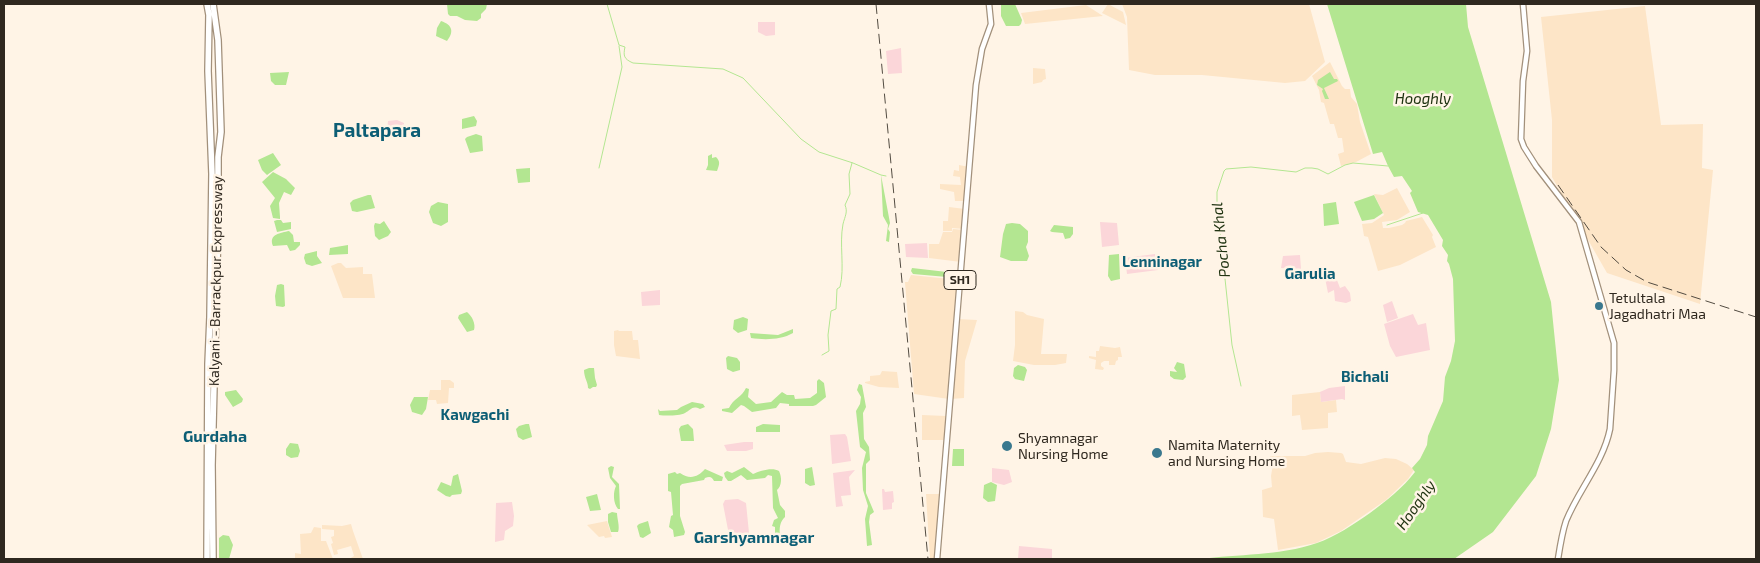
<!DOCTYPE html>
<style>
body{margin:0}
#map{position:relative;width:1760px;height:563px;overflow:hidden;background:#fff4e6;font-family:"Exo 2",sans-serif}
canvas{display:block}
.frame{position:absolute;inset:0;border:5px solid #2f281f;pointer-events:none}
</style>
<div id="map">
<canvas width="1760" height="563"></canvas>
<div class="frame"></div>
</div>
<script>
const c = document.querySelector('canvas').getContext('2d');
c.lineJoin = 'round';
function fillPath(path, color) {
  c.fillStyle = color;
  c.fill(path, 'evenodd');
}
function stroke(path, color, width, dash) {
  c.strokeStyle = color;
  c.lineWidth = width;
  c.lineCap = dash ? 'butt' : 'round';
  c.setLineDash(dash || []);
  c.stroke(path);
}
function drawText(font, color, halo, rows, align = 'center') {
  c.font = font + ' "Exo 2",sans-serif';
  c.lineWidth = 5;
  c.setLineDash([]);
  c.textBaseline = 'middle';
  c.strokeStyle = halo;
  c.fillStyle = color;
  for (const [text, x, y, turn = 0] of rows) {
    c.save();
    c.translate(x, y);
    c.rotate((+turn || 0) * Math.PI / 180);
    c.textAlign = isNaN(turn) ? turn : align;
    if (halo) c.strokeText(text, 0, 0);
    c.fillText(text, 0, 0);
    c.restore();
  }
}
fillPath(new Path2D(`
 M 1108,4 L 1123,12 L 1126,25 L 1102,13 Z
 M 1122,4 L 1309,4 L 1325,62 L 1305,81 L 1285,83 L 1202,75 L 1155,75 L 1129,70 L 1127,17 Z
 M 1086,5 L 1103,16 L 1025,24 L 1021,13 Z
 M 1645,6 L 1661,125 L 1703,124 L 1702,168 L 1713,170 L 1700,304 L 1607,273 L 1552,177 L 1552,120 L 1541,17 Z
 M 1330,62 L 1342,86 L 1345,89 L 1350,89 L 1351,97 L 1357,104 L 1360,122 L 1371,154 L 1356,162 L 1341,166 L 1338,154 L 1344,152 L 1342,138 L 1338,138 L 1334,124 L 1330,124 L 1324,103 L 1321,102 L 1319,90 L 1312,76 Z
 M 1033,68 L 1045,69 L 1046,79 L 1043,80 L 1042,82 L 1033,84 Z
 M 959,165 L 969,167 L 966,201 L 955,201 L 954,192 L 940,189 L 940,184 L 961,185 L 960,177 L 953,176 L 954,170 L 959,171 Z
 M 1397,188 L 1410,212 L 1397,220 L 1382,222 L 1383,228 L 1389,228 L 1402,225 L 1405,223 L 1406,221 L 1422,217 L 1433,235 L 1432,237 L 1436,247 L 1400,265 L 1378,271 L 1368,237 L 1364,236 L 1362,224 L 1372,223 L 1384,215 L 1374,194 L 1383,195 Z
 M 949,207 L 965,209 L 964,229 L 952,228 L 952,231 L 943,231 L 943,221 L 948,221 Z
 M 953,229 L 964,230 L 961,262 L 929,258 L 929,244 L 939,244 L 943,232 L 952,232 Z
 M 338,263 L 341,263 L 346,268 L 363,267 L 363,274 L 372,274 L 375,298 L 343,298 L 331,266 Z
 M 911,275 L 959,280 L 949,399 L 914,394 L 905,282 L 908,282 Z
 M 1015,311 L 1023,312 L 1027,315 L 1044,319 L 1041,354 L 1067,354 L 1066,363 L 1055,365 L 1034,365 L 1013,361 L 1015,345 Z
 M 957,319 L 977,320 L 965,361 L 964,398 L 951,399 Z
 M 618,330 L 619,331 L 632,331 L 633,340 L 638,340 L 640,359 L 616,356 L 614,345 L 614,331 Z
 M 1100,346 L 1115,348 L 1120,347 L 1122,357 L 1118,357 L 1118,360 L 1116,361 L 1115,365 L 1109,365 L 1109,361 L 1104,361 L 1101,363 L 1101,366 L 1104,368 L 1103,370 L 1095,369 L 1096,360 L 1089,358 L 1089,356 L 1096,357 L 1096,351 L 1099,351 Z
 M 882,371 L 897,372 L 899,388 L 879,387 L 865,383 L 865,382 L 870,381 L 870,376 L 880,375 Z
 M 441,380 L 450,380 L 454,383 L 454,388 L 449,388 L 448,403 L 437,404 L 436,400 L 428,400 L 430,390 L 441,390 Z
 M 1320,392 L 1321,402 L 1336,400 L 1337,412 L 1328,413 L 1328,428 L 1302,430 L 1300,415 L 1292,416 L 1292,395 Z
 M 922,415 L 946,416 L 944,440 L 922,440 Z
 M 1328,452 L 1341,453 L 1343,454 L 1346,462 L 1361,464 L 1385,458 L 1396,459 L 1407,464 L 1414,470 L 1408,479 L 1386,500 L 1341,531 L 1316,543 L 1278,550 L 1274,519 L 1263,517 L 1262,490 L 1272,487 L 1271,476 L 1273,464 L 1270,456 L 1305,456 L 1315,453 Z
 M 926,494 L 939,494 L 937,559 L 930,559 Z
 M 607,521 L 612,537 L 605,538 L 604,536 L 599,537 L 587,525 Z
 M 351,524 L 353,531 L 363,559 L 349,559 L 354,556 L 351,546 L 337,550 L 338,554 L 334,555 L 331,544 L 333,543 L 331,537 L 334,536 L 334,530 L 322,529 L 322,525 L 342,526 Z
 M 314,527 L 321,528 L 321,541 L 326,541 L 333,559 L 287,559 L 295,558 L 295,553 L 301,554 L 300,534 L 311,533 Z`), '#fde5c7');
fillPath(new Path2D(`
 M 758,22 L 775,22 L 775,35 L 766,36 L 758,32 Z
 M 901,48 L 902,73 L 888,74 L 886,51 Z
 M 397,120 L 404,123 L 404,133 L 392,134 L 387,132 L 388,121 Z
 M 1100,222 L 1117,223 L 1119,245 L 1102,247 Z
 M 927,243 L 928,258 L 906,257 L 905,244 Z
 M 1155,254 L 1158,270 L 1127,274 L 1125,258 Z
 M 1300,255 L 1301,269 L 1281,268 L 1283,256 Z
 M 1335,275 L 1340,288 L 1345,286 L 1350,293 L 1351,301 L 1346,303 L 1335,301 L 1334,290 L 1328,293 L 1325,278 Z
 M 660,290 L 660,305 L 642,306 L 641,292 Z
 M 1392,301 L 1398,318 L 1387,322 L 1383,305 Z
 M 1413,314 L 1418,325 L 1426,323 L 1430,350 L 1396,357 L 1390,346 L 1384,324 Z
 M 1345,386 L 1345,400 L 1342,399 L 1321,402 L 1320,392 L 1329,388 Z
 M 845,434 L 847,437 L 851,461 L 832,464 L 830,435 Z
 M 744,442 L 753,442 L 753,449 L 746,451 L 727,451 L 724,445 Z
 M 992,468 L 1009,470 L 1012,482 L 1004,485 L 992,482 Z
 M 855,470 L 849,477 L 851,495 L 841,496 L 843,506 L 836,507 L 833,473 Z
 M 882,489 L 884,489 L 885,492 L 893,491 L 894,502 L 892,503 L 892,509 L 883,510 Z
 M 738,499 L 746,503 L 749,533 L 729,535 L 723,504 L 725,500 Z
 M 512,502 L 514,516 L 513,526 L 505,531 L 504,540 L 495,542 L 496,503 Z
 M 1019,546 L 1052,549 L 1052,559 L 1018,559 Z`), '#fbd6d9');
fillPath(new Path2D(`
 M 447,4 L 487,4 L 486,9 L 481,14 L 481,18 L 477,21 L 465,20 L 457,16 L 450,16 L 448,14 Z
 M 1001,4 L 1015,4 L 1022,20 L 1021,24 L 1019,26 L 1006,26 L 1001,16 Z
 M 1327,4 L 1466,4 L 1468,27 L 1551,302 L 1559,380 L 1551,429 L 1536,476 L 1493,532 L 1454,559 L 1200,559 C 1238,554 1279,556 1317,543 C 1335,537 1354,524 1370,513 C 1386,501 1403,488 1415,472 L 1412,468 L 1420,459 L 1427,445 L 1428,436 L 1443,401 L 1445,377 L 1451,361 L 1455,341 L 1453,279 L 1449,264 L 1447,261 L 1448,255 L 1442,246 L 1443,240 L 1428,215 L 1418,212 L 1410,193 L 1412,191 L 1402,176 L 1394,177 L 1388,166 L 1382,152 L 1373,154 Z
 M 441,21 C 453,25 454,32 447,41 L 436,36 L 437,28 Z
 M 289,72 L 286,85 L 275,85 L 271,81 L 270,73 Z
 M 1330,72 L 1334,79 L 1337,79 L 1338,81 L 1324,88 L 1329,99 L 1325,99 L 1322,91 L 1323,89 L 1317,85 L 1318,80 Z
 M 474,116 L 477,121 L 476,126 L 462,129 L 462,119 Z
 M 476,134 L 482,136 L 483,151 L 470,153 L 465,139 L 467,137 Z
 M 273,153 L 281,165 L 267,175 L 262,170 L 258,160 Z
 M 712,154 L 712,158 L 716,157 C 721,162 719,165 717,171 L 706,170 L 708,165 L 708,156 Z
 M 530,168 L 530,182 L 518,183 L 516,169 Z
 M 273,172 L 286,179 L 295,188 L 291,195 L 284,192 L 279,203 L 280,217 L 280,219 L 273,218 L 270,206 L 275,198 L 262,182 Z
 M 881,175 L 890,223 L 888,229 L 890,232 L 889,242 L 886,241 L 888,225 L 883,216 Z
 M 368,195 L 371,195 L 375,208 L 357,212 L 352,211 L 350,203 L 353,200 Z
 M 1374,195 L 1383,213 L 1374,219 L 1362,221 L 1354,202 Z
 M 438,202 L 448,204 L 448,222 L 441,226 L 433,223 L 429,212 L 431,206 Z
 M 1336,202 L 1339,224 L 1324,226 L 1323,204 Z
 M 277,220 L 281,220 L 283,223 L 291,222 L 291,229 L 277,232 L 274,221 Z
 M 384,221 L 391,232 L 388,236 L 379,240 L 375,236 L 374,226 L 375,223 L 380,224 Z
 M 1012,223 L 1020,224 L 1028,231 L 1028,242 L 1026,247 L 1029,256 L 1027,261 L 1011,261 L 1000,257 L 1003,234 L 1006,224 Z
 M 1054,225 L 1073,227 L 1073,234 L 1070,238 L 1065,239 L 1063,233 L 1052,232 L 1050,231 Z
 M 289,231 L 293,235 L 294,242 L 300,242 L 300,245 L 295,250 L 290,251 L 287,245 L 273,246 C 268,234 281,233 289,231 Z
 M 348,245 L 348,254 L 329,255 L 330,248 Z
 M 317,251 L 317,256 L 322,263 L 312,266 L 306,264 L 304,258 L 305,254 Z
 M 1119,254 L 1120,279 L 1111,281 L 1108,276 L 1109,255 Z
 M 912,268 L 947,272 L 947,277 L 913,274 L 911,271 Z
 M 281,284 L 284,285 L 285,306 L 283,307 L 276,306 L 275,296 L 277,285 Z
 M 467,312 C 472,316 476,324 474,330 L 467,332 L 458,318 L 459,315 Z
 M 743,317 L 748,319 L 747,330 L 738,333 L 733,329 L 734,320 Z
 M 793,329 L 793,333 C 781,340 764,340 751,338 L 750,333 L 778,335 Z
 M 728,356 L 737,358 L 740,362 L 740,370 L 733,372 L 727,369 L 726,358 Z
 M 1177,362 L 1184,364 L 1186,377 L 1183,380 L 1174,379 L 1170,376 L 1170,371 L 1177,372 L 1174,368 Z
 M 1018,365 L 1025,367 L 1027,370 L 1024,381 L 1015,379 L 1013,376 L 1014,368 Z
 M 589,368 L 594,368 L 595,378 L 597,385 L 596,387 L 593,387 L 590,389 L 588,388 C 588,382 584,378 584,370 Z
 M 819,379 L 824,383 L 826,397 L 816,405 L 813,406 L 789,406 L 789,404 L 780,403 L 776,408 L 752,412 L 744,406 L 741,405 L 732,413 L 722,411 L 722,409 L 729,408 C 733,399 742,397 746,388 L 749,389 L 748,397 L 756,404 L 771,402 L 782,392 L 787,395 L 794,395 L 795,399 L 810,398 L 817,393 L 817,381 Z
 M 859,384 L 862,385 L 866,407 L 863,413 L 864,439 L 869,447 L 870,460 L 866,464 L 866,493 L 874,512 L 870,515 L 869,522 L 872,545 L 867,546 L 865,519 L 868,506 L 863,490 L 862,468 L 866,452 L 860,447 L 856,411 L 860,404 L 861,397 L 857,390 Z
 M 236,390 L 243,399 L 242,402 L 233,407 L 225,395 L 225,392 Z
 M 414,397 L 428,397 L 426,409 L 422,415 L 412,412 L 410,405 Z
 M 692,402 L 703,404 L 705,407 L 700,409 C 692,405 691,410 685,413 C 679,416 665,416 659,415 L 658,409 L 660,411 L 677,410 L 681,407 Z
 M 526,424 L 529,424 L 532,437 L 523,440 L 518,437 L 516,429 L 519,426 Z
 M 688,424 L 693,429 L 694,441 L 681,441 L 679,429 L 681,426 Z
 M 763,424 L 780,425 L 780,432 L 756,432 L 756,427 Z
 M 290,443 L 298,444 L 300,451 L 298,457 L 291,458 L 286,455 L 286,449 Z
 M 953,449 L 964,449 L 964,466 L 952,466 Z
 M 611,466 L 614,467 L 612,477 L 619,484 L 620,509 L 618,509 C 613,503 613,492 616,486 L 610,478 L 608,468 Z
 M 744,467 L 753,474 C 760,471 772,467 779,471 C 782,477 782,486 777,490 L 780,505 L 785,511 L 785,517 C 780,521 779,529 780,535 L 775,535 L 775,527 L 772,526 L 774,520 L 778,518 L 773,508 L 772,476 L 768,475 L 765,478 L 747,480 L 741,475 L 731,481 L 728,481 L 725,477 L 724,473 L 727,471 L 732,473 Z
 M 812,467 L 815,485 L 810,486 L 805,483 L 805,469 Z
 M 705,469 L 723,477 L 722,481 L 714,481 C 712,477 710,476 705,478 L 704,480 L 682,484 L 680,486 L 680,516 L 685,532 L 684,535 L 674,537 L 673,530 L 669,527 L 671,516 L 673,515 L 671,492 L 668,491 L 668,474 L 675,472 L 677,474 L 680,473 C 690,480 698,477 705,469 Z
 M 458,474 L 462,491 L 461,494 L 452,495 L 450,497 L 446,496 L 437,490 L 441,482 L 451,486 L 453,476 Z
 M 991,482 L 997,485 L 995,501 L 988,502 L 983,498 L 984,485 Z
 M 597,494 L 601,510 L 590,511 L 586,497 Z
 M 612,512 L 617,513 C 617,518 620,527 618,532 L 611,532 L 608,522 L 608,514 Z
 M 648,521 L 651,533 L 643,538 L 640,537 L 637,526 L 639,524 Z
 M 223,535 L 229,536 L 233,545 L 229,559 L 220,559 L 219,558 L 219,538 Z`), '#b3e691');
stroke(new Path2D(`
 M 607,4 L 619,45 L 625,47 C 623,56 624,59 633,63 L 723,69 L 743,78 L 801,139 L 819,152 L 853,163 L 881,175 L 886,176
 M 599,168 L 622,67 L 619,46
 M 1387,225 L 1423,213
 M 822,355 L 829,351 L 828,335 L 831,311 L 836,309 L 837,289 L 840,287 C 845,267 839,245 843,224 C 845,216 848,212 845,205 L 850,194 L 849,174 L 852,163
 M 1241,386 L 1232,345 L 1217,203 L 1217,192 L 1224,171 L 1226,169 L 1251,167 L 1296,172 L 1305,168 L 1312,168 L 1318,169 L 1328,174 L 1345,165 L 1353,163 L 1388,166`), '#b3e691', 1);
const primary = new Path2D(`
 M 1523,4 L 1527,51 L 1523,81 L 1521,139 L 1524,147 L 1536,166 L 1579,222 L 1614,343 L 1614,370 L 1610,429 C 1603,463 1579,489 1566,521 C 1562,533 1560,546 1558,559
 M 937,559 L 976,85 L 982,49 L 991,24 L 989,4`);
const highway = new Path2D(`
 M 207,559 L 208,364 L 210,317 L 212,174 L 208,71 L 209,15 L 207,4
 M 213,559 L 212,465 L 218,224 L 218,157 L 221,132 L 218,40 L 213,4`);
stroke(primary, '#a2907b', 7);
stroke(highway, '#a2907b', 8);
stroke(primary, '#fff', 4.5);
stroke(highway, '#fff', 5.5);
stroke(new Path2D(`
 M 876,4 L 928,559
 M 1558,185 L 1601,247 L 1626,270 L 1647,282 L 1756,317`), '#524b41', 1, [10, 5]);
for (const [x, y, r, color] of [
 [1599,306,5,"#3a788e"],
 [1007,446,6,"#3a788e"],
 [1157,453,6,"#3a788e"]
]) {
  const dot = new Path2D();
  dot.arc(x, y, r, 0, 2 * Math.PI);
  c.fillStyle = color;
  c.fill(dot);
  stroke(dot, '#fff4e6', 2);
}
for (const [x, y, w] of [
 [960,280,32]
]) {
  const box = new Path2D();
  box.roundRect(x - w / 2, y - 9.5, w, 19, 4);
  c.fillStyle = '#fff4e6';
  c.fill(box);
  stroke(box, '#2f281f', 1);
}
drawText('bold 12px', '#2f281f', null, [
 ["SH1",960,280]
]);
drawText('14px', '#2f281f', '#fff4e6', [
 ["Kalyani - Barrackpur Expressway",216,281,-89]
]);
drawText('14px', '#2f281f', '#fff4e6', [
 ["Tetultala",1609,298],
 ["Jagadhatri Maa",1609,314],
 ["Shyamnagar",1018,438],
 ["Nursing Home",1018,454],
 ["Namita Maternity",1168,445],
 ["and Nursing Home",1168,461]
], 'left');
drawText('italic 15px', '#213412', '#fff4e6', [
 ["Hooghly",1423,99],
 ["Pocha Khal",1221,240,-96],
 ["Hooghly",1416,505,-55]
]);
drawText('bold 15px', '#0d5e75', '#fff4e6', [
 ["Lenninagar",1162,262],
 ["Garulia",1310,274],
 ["Bichali",1365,377],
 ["Kawgachi",475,415]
]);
drawText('bold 16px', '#0d5e75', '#fff4e6', [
 ["Gurdaha",215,437],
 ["Garshyamnagar",754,538]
]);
drawText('bold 19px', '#0d5e75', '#fff4e6', [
 ["Paltapara",377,131]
]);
</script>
